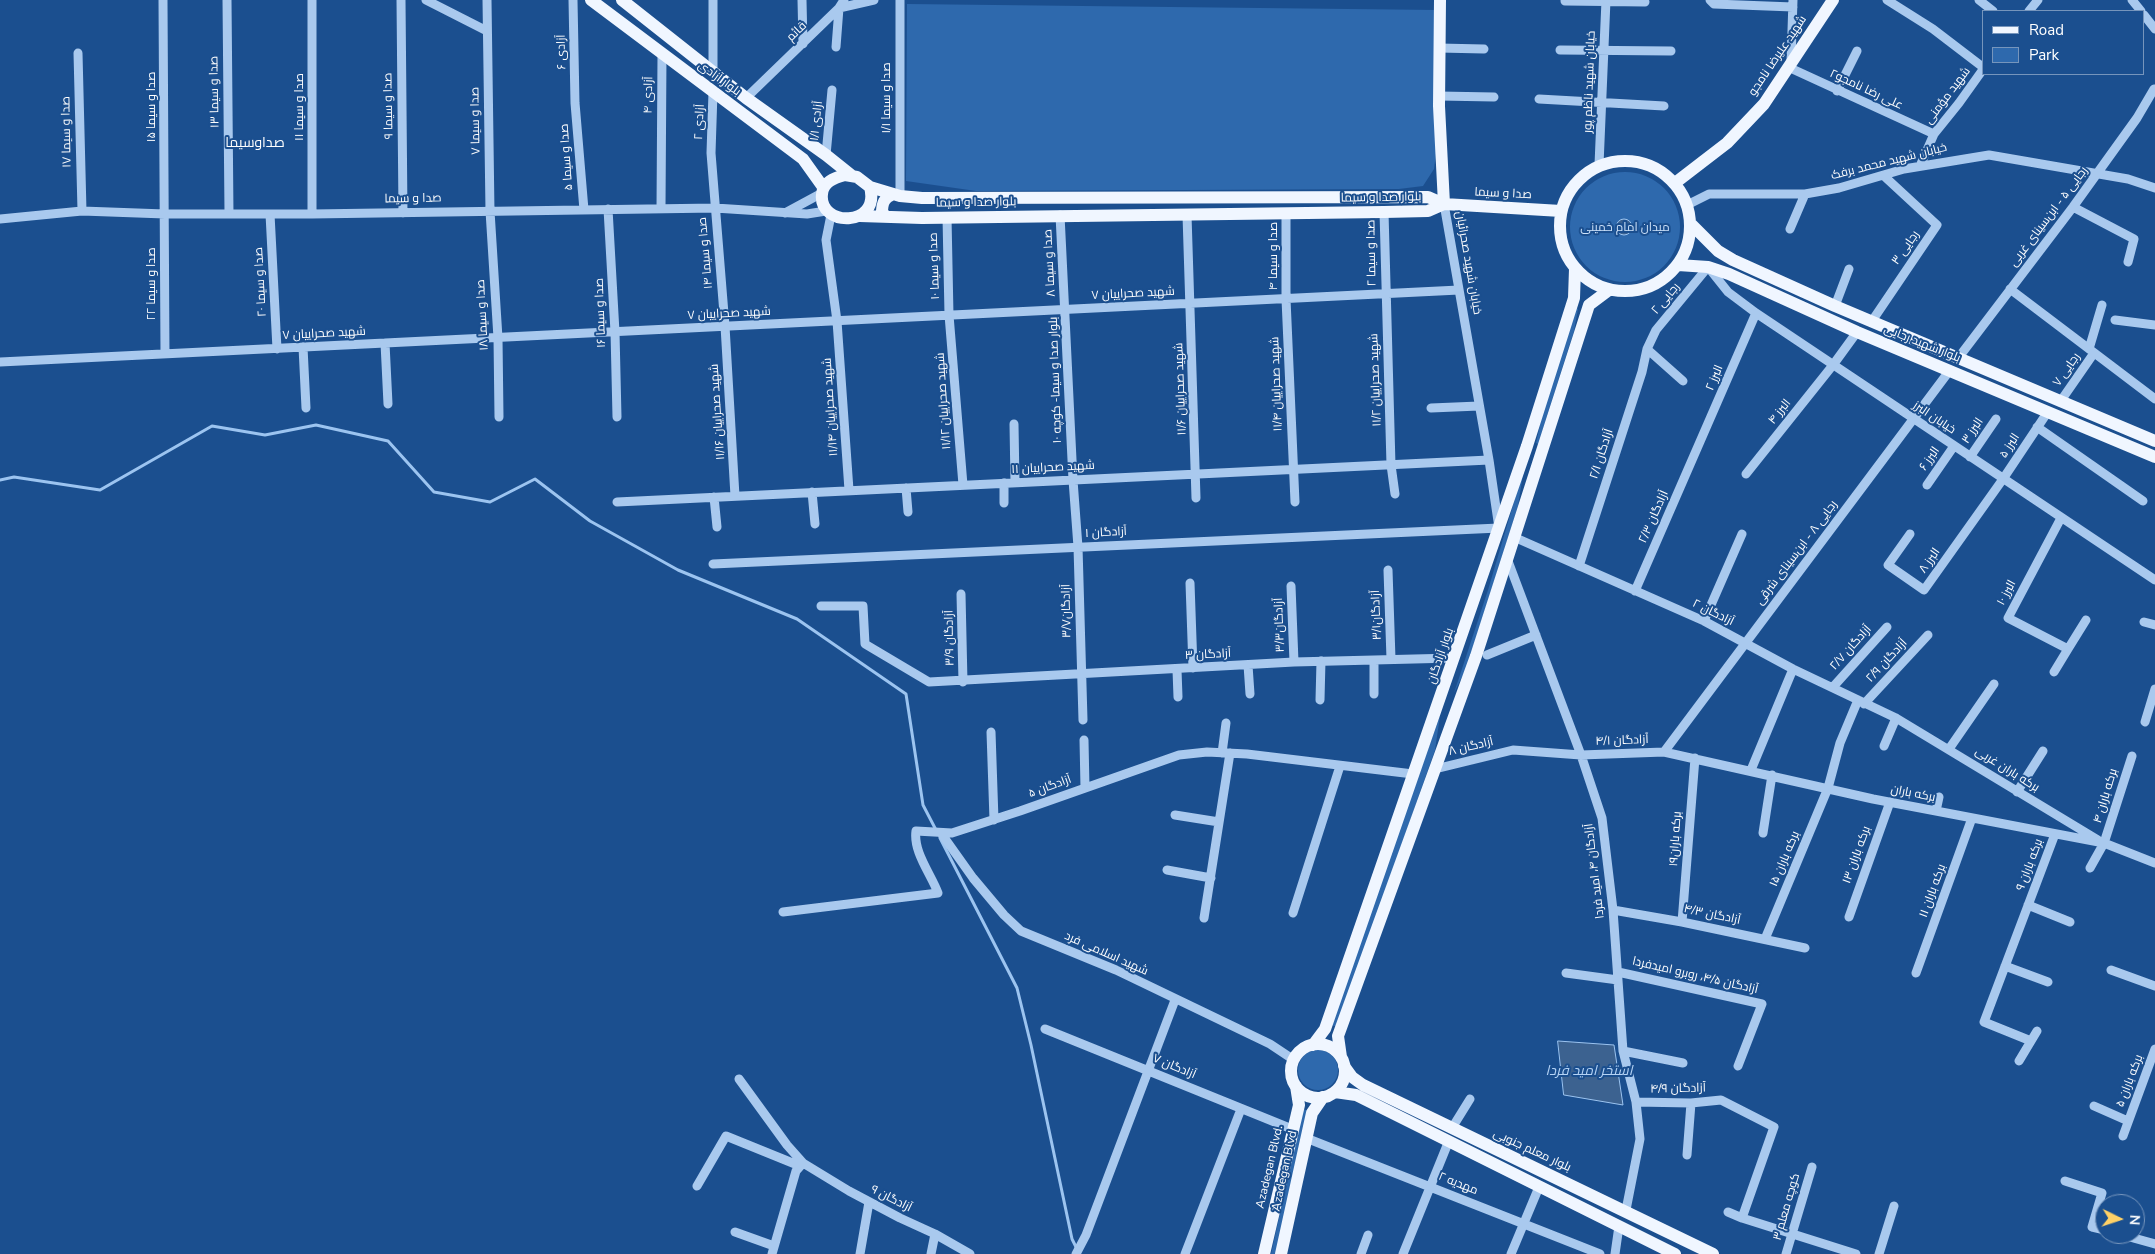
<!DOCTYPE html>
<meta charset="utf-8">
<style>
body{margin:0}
#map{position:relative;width:2155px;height:1254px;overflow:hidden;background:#1b4f8f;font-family:"Nunito Sans",sans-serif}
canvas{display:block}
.legend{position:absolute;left:1982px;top:10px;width:162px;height:65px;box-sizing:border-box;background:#1b4f8f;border:1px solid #7695bc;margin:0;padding:6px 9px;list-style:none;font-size:15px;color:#fff}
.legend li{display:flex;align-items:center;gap:10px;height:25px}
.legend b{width:25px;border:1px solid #7695bc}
.north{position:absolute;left:2095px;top:1194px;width:50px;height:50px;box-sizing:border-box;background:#1b4f8f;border:1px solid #7695bc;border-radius:50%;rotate:94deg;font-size:14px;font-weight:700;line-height:20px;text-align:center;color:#fff}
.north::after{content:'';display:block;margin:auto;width:18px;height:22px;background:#ffd166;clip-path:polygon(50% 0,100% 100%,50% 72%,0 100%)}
</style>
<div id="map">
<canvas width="2155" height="1254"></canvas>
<ul class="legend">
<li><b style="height:6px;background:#f0f6ff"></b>Road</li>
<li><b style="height:14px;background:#2e69ad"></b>Park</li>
</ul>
<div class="north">N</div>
</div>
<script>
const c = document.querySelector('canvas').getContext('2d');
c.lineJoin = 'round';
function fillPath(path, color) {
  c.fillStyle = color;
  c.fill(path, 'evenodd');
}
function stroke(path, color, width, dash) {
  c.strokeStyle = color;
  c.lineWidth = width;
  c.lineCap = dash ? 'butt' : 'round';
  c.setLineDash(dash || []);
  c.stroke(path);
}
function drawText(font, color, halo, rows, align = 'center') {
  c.font = font + ' "Nunito Sans",Cairo,sans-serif';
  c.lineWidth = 4;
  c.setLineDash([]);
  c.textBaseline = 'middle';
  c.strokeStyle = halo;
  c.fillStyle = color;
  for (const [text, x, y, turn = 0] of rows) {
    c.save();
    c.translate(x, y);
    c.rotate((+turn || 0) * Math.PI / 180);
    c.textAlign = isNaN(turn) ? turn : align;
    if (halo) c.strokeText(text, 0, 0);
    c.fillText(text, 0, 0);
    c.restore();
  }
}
fillPath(new Path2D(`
 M 907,4 L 1437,10 L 1436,154 L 1434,169 L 1423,186 L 1399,189 L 976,191 L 906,181 Z
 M1570 227a55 55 0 1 1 110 0a55 55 0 1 1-110 0Z
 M 1576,307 L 1578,309 L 1574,331 L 1538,444 L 1536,443 L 1545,402 Z
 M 1524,468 L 1518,506 L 1466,669 L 1454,693 L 1488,590 Z
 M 1440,716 L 1435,750 L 1337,1027 L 1329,1024 Z
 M1298 1070a20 20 0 1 1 40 0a20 20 0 1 1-40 0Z
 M 1303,1109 L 1309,1111 L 1279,1254 L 1271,1254 Z`), '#2e69ad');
const water = new Path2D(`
 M1616 227a8 8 0 1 1 16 0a8 8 0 1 1-16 0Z
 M 1558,1041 L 1614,1045 L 1623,1105 L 1564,1095 Z`);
fillPath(water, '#3c6290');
stroke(water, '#9cc4f0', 1);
stroke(new Path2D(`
 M 0,480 L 14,477 L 100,490 L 212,426 L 265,435 L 316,425 L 388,441 L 434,492 L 490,502 L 535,479 L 590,521 L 678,570 L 797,619 L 906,694 L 923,805 L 936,830
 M 940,838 L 1017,988 L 1031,1045 L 1072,1239 L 1077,1249`), '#9cc4f0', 3);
stroke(new Path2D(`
 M 163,0 L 165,354
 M 227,0 L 229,213
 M 401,0 L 403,213
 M 426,0 L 487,31
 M 487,0 L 490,211 L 498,338 L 499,417
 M 573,0 L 575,103 L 584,210
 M 713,0 L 713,72
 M 802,0 L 803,44
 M 900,0 L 900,196
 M 1710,0 L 1714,4 L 1793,7
 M 1887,0 L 1933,29 L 1984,68
 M 1979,0 L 1993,11
 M 2132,0 L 2141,11
 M 1565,1 L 1645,2
 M 2029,11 L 2038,0
 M 2144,15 L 2155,29
 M 836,47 L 839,8 L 844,0
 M 1439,48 L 1484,49
 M 1560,50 L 1671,51
 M 78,53 L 82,211
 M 1791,61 L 1793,0
 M 1788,67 L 1934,134
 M 1837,91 L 1857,51
 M 713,92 L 711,153 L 725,326 L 735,496
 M 1439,96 L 1494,97
 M 746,98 L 839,8 L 874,0
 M 1539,99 L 1664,106
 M 826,155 L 832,90
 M 1599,165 L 1606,0
 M 1920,166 L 1934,134 L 1959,103 L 1984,68
 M 1687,205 L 1709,194 L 1805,194 L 1839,188 L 1904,169 L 1989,155 L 2128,179 L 2155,188
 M 2073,207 L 2134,239 L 2128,262
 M 661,208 L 662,55
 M 608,209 L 615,332 L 617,417
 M 1384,212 L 1391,465 L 1395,494
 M 785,213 L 822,193
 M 1286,213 L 1286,299 L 1295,502
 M 270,214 L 277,349
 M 312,214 L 312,0
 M 831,215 L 826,240 L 837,321 L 849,490
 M 1060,215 L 1073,480 L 1078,547 L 1083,720
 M 1187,215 L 1196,498
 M 947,217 L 949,315 L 963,485
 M 0,219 L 82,211 L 165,214 L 312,214 L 715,208 L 807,214 L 826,211
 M 1790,229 L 1805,194
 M 2010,289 L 2155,399
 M 1835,306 L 1849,269
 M 2115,320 L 2155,325
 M 1872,321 L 1937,225 L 1884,176
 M 385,343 L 388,404
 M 303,347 L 306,408
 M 1647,349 L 1683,381
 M 2089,349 L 2102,305
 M 1959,357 L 2073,207 L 2137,118 L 2154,89
 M 0,362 L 1459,290
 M 2060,402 L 2094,353
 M 1431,408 L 1479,406
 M 1014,424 L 1015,483
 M 2037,427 L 2143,501
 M 1970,457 L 1996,419
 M 1746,474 L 1833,365 L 1857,332
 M 1927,485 L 1954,446
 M 906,488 L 908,512
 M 812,492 L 815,524
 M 714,497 L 717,527
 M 617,502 L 1489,460
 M 1004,503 L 1004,483
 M 2061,518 L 2008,618 L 2068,649 L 2086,620
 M 1910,534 L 1888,565 L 1924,590 L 2003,479 L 2047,413
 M 1516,538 L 1704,621 L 1793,669 L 1896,718 L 2098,840
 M 1508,561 L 1581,755 L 1602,818 L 1613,910 L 1623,1051 L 1636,1102 L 1640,1139 L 1626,1210
 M 713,564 L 1499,528 L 1489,460 L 1444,204
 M 1579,566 L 1642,372 L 1647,349 L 1656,330 L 1708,267 L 1728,292 L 1756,313 L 2155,580
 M 1388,570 L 1391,659
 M 1190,583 L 1193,668
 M 1291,586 L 1294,662
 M 1635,591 L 1756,313
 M 961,594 L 963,682
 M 821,606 L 863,606 L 865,644 L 929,682 L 1294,662 L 1454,658
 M 1704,621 L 1742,534
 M 2144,622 L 2155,625
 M 1487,655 L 1536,635
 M 1374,660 L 1374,694
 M 1248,665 L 1250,694
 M 1177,670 L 1178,697
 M 2054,672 L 2068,649
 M 1833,687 L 1887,627
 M 1320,700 L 1321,661
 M 1864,704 L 1928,635
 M 2145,722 L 2155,689
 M 991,732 L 994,820
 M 1084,740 L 1085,788
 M 1884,746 L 1896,718
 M 1949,749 L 1994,684
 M 1664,752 L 1950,370
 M 1222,753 L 1226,723
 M 1435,769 L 1513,750 L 1581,755 L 1664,752 L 1873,799 L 2104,843 L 2155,863
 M 1751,770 L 1793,669
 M 2017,792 L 2043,751
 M 1936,811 L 1939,797
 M 1175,815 L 1219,822
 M 941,833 L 973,878 L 1004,915 L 1021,931 L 1116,970 L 1270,1044 L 1294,1060
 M 1763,833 L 1772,775
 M 2090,868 L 2104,843 L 2132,756
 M 1167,870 L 1211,878
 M 2028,905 L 2070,922
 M 1613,910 L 1682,922 L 1805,948
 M 783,912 L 938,893 C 931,874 913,852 916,831 L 952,833 L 1020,811 L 1179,755 L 1207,752 L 1247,754 L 1413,774
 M 1293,913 L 1340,766
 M 1849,917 L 1890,802
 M 1204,918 L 1230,753
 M 1682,922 L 1695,758
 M 1765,939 L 1828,788 L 1840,743 L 1858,700
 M 2005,966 L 2048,982
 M 2111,970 L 2155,986
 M 1618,972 L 1762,1004 L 1738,1066
 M 1566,973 L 1618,980
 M 1916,973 L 1972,818
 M 1045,1029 L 1292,1129
 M 2031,1041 L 1984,1022 L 2055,834
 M 1623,1051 L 1683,1063
 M 2019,1061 L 2037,1031
 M 739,1079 L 787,1145 L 803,1163 L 849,1191 L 900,1218 L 935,1234 L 970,1254
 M 1636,1102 L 1691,1103 L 1721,1100 L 1774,1127 L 1742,1218 L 1856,1254
 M 2094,1106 L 2128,1121
 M 1452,1128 L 1470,1099
 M 2123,1136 L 2155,1049
 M 1306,1138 L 1600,1254
 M 1687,1155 L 1691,1103
 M 2065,1181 L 2102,1193 L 2092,1227 L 2105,1230
 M 697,1186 L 726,1136 L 800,1166
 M 1728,1212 L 1742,1218
 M 735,1232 L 774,1246
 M 2119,1234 L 2155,1244
 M 772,1254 L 796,1171 L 803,1163
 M 860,1254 L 869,1202
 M 931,1254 L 935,1234
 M 1076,1254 L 1086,1235 L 1175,1000
 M 1185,1254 L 1241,1109
 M 1361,1254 L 1368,1235
 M 1403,1254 L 1448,1143
 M 1511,1254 L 1539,1187
 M 1615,1254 L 1619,1226
 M 1786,1254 L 1812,1167
 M 1879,1254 L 1894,1206`), '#a9c9ee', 9);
stroke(new Path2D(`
 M 591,0 L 803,159 L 823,187
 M 622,0 L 746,98 L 826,155 L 851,175
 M 1440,0 L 1439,106 L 1444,204
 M1560 226a65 65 0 1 1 130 0a65 65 0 1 1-130 0Z
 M 845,175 L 857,177 L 870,187 C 881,228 818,227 822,194 C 823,182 834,178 845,175 Z
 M 1675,183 L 1727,143 L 1764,104 L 1833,0
 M 870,187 L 900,196 L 922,198 L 1428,197 L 1444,204 L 1561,211
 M 860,216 L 922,218 L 1384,212 L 1428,211 L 1444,204
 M 887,217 L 882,213 C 882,203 884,198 893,194
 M 1690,223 L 1718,251 L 1733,260 L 1835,306 L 2155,441
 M 1678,265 L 1708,267 L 1729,274 L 1857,332 L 2155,457
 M1291 1071a27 27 0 1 1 54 0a27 27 0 1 1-54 0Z
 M 1313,1045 L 1325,1029 L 1527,446 L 1574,298 L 1575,269
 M 1341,1057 L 1338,1036 L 1476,656 L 1589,305 L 1609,290
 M 1344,1066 L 1352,1077 L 1363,1085 L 1713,1254
 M 1335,1092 L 1356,1095 L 1675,1254
 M 1264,1254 L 1299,1105 L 1296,1086
 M 1281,1254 L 1312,1113 L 1323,1097`), '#f0f6ff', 12);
drawText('12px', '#fff', '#1b4f8f', [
 ["قائم",797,32,-44],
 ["آزادی ۶",562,52,-91],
 ["شهید علیرضا نامجو",1778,56,-56],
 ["بلوار آزادی",719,79,36],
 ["خیابان شهید ناظم پور",1590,82,-88],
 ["علی رضا نامجو۲",1866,90,25],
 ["صدا و سیما ۱۳",215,92,-91],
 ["آزادی ۴",649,95,-89],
 ["شهید مؤمنی",1948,96,-53],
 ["صدا و سیما ۱/۱",887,98,-90],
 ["صدا و سیما ۹",389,106,-91],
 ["صدا و سیما ۱۵",152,107,-90],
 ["صدا و سیما ۱۱",300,107,-90],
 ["صدا و سیما ۷",476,121,-91],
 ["آزادی ۱/۱",817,121,-84],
 ["آزادی ۲",700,122,-87],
 ["صدا و سیما ۱۷",67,132,-91],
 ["صدا و سیما ۵",567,157,-94],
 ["خیابان شهید محمد برفک",1889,162,-14],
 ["صدا و سیما",1503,194,3],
 ["بلوار صدا و سیما",1381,198,-1],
 ["صدا و سیما",413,199,-1],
 ["بلوار صدا و سیما",976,203,-1],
 ["رجایی ۵ - ابن‌سینای غربی",2049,217,-53],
 ["رجایی ۳",1906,248,-55],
 ["صدا و سیما ۱۴",706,253,-95],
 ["صدا و سیما ۲",1372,253,-91],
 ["صدا و سیما ۴",1274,256,-90],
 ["صدا و سیما ۸",1050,263,-93],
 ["خیابان شهید صحرائیان",1468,263,80],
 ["صدا و سیما ۱۰",935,266,-92],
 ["صدا و سیما ۲۰",261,282,-93],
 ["صدا و سیما ۲۲",152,284,-90],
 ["شهید صحراییان ۷",1133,294,-3],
 ["رجایی ۲",1666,299,-50],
 ["صدا و سیما ۱۶",601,313,-92],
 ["شهید صحراییان ۷",729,314,-3],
 ["صدا و سیما ۱۸",483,315,-93],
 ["شهید صحراییان ۷",324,334,-3],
 ["بلوار شهید رجایی",1922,344,22],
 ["رجایی ۷",2067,370,-55],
 ["البرز ۲",1715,378,-67],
 ["بلوار صدا و سيما- كوچه ١٠",1056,380,-92],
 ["شهید صحراییان ۱۱/۲",1376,380,-92],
 ["شهید صحراییان ۱۱/۴",1277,384,-92],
 ["شهید صحراییان ۱۱/۶",1181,389,-92],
 ["شهید صحراییان ۱۱/۱۲",944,401,-94],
 ["شهید صحراییان ۱۱/۱۴",831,407,-94],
 ["شهید صحراییان ۱۱/۱۶",718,412,-94],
 ["البرز ۴",1780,412,-51],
 ["خیابان البرز",1934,418,34],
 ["البرز ۳",1973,431,-56],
 ["البرز ۵",2010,446,-57],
 ["آزادگان ۲/۱",1602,454,-72],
 ["البرز ۶",1930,459,-55],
 ["شهید صحراییان ۱۱",1053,468,-3],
 ["آزادگان ۲/۳",1654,517,-66],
 ["آزادگان ۱",1106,533,-3],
 ["رجایی ۸ - ابن‌سینای شرقی",1797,553,-53],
 ["البرز ۸",1930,561,-55],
 ["البرز ۱۰",2007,593,-62],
 ["آزادگان۳/۷",1067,611,-91],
 ["آزادگان ۲",1713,613,26],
 ["آزادگان۳/۱",1377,615,-92],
 ["آزادگان۳/۳",1280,625,-92],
 ["آزادگان ۳/۹",950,638,-91],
 ["آزادگان ۲/۷",1851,648,-48],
 ["آزادگان ۳",1208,655,-3],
 ["بلوار آزادگان",1441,656,-71],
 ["آزادگان ۲/۹",1887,661,-47],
 ["آزادگان ۴/۱",1622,741,-2],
 ["آزادگان ۸",1471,747,-13],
 ["برکه باران غربی",2007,770,32],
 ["آزادگان ۵",1050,787,-20],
 ["برکه باران",1913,794,11],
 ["برکه باران ۴",2106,796,-73],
 ["برکه باران۱۹",1676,839,-86],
 ["برکه باران ۱۳",1857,855,-70],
 ["برکه باران ۱۵",1785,859,-67],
 ["برکه باران ۹",2030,865,-69],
 ["آزادگان ۴، امید فردا",1595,871,-97],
 ["برکه باران ۱۱",1933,891,-70],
 ["آزادگان ۴/۳",1712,915,12],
 ["شهید اسلامی فرد",1106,954,24],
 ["آزادگان ۴/۵، روبرو امیدفردا",1695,976,13],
 ["آزادگان ۷",1174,1067,23],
 ["برکه باران ۵",2130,1081,-69],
 ["آزادگان ۴/۹",1678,1089,-1],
 ["بلوار معلم جنوبی",1532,1151,25],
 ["Azadegan Blvd.",1270,1167,-77],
 ["َAzadegan Blvd",1285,1171,-78],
 ["مهدیه ۲",1458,1184,22],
 ["آزادگان ۹",891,1199,27],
 ["کوچه معلم ۳",1787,1207,-74]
]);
drawText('12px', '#cfe3fa', '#1b4f8f', [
 ["میدان امام خمینی",1625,228]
]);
drawText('14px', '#fff', '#1b4f8f', [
 ["صداوسیما",255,144]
]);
drawText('italic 14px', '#b5d3f5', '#1b4f8f', [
 ["استخر امید فردا",1589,1072]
]);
</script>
